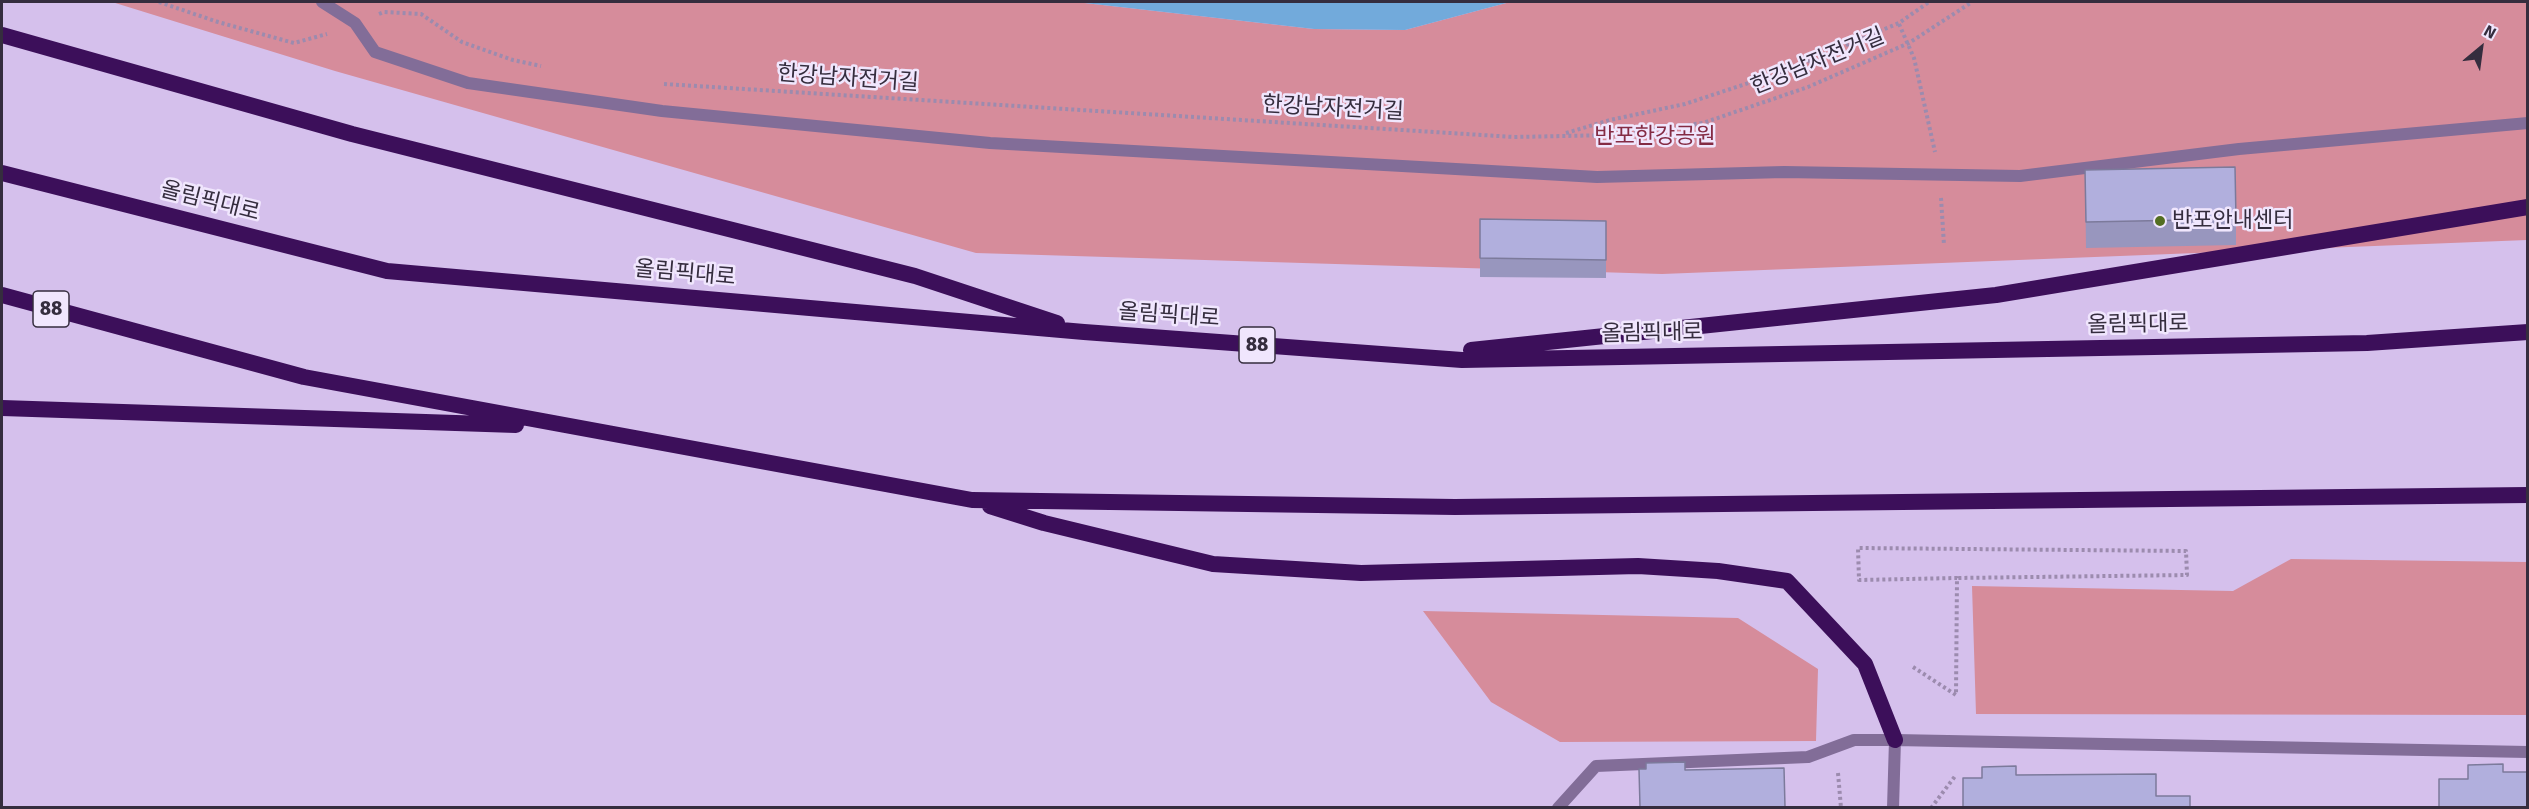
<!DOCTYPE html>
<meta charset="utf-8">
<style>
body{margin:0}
#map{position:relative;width:2529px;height:809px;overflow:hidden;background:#d5c0ec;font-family:Signika,sans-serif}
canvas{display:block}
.frame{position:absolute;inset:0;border:3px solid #352d3e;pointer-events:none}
.north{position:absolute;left:2451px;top:18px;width:60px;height:60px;-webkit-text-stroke:4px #f0e6fd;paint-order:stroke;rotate:29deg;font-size:16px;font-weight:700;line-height:24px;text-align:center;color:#352d3e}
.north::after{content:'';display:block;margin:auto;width:21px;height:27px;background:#352d3e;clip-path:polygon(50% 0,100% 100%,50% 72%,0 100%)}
</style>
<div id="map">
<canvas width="2529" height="809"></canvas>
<div class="frame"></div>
<div class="north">N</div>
</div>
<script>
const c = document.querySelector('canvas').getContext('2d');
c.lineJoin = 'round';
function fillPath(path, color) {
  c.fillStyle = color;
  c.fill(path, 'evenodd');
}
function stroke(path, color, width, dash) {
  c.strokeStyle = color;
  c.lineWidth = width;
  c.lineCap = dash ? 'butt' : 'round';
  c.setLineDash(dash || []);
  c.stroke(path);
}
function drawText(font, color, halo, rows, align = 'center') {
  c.font = font + ' Signika,"Noto Sans KR",sans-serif';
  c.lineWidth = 5;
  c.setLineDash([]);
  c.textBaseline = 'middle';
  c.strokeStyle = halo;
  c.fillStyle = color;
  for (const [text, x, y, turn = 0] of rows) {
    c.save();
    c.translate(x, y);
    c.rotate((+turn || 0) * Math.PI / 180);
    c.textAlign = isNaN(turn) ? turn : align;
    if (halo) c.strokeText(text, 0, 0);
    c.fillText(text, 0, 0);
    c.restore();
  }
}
fillPath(new Path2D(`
 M 112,2 L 1076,2 L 1314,29 L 1405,30 L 1510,2 L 2527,2 L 2527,240 L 1662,274 L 976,253 L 335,71 Z
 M 2291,559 L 2527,562 L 2527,715 L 1976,714 L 1972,586 L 2233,591 Z
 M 1423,611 L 1738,618 L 1818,669 L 1816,741 L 1560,742 L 1491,702 Z`), '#d68c9b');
fillPath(new Path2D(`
 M 1076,2 L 1510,2 L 1405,30 L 1314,29 Z`), '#72aadb');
stroke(new Path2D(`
 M 159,2 L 218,22 L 294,43 L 327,34
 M 379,14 L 384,12 L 421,14 L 462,42 L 513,60 L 541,66
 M 1899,24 L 1914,58 L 1935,152
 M 664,84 L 1514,137 L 1612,135 L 1703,123 L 1808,87 L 1909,43 L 1972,2
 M 1566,133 L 1610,120 L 1685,104 L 1782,72 L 1899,23 L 1929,2
 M 1941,198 L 1944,245
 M 1913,667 L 1956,695 L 1957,578 L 1859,580 L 1858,548 L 2186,551 L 2187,575 L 1957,578
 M 1838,773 L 1841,808
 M 1931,808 L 1956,775`), '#9c8bae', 4, [3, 3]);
stroke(new Path2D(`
 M 322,2 L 355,23 L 375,52 L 468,83 L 662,111 L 990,143 L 1438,168 L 1597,177 L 1784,172 L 2020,176 L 2239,149 L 2528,123`), '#826d98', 12);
stroke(new Path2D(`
 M 1558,808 L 1596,766 L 1808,757 L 1854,740 L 1895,740`), '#826d98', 12);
stroke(new Path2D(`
 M 1893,808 L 1895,740 L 2528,752`), '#826d98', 12);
stroke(new Path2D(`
 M 2,35 L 352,134 L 915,276 L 1057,323
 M 2,173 L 387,271 L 1084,332 L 1462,360 L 2367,343 L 2528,332
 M 2,295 L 304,377 L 972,500 L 1455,507 L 2528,495
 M 1471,350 L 1996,295 L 2528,207
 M 2,408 L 516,425
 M 990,506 L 1044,523 L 1213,564 L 1361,573 L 1638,566 L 1718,571 L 1787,581 L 1865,664 L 1895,740`), '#3c0f5a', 16);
fillPath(new Path2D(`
 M 2085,170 L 2236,219 L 2236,245 L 2086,248 Z
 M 1480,219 L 1606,221 L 1606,278 L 1480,277 Z`), '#9896be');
const building = new Path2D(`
 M 2235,167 L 2236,219 L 2086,222 L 2085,170 Z
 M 1480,219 L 1606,221 L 1606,260 L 1480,258 Z
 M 1685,762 L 1685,770 L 1784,768 L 1785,807 L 1640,807 L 1639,769 L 1646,769 L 1646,763 Z
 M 2503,764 L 2503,772 L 2528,772 L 2528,807 L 2439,807 L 2439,779 L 2468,779 L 2468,765 Z
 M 2016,766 L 2016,775 L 2156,774 L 2156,796 L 2190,796 L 2190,807 L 1963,807 L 1963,778 L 1982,778 L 1982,767 Z`);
fillPath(building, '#b1afdd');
stroke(building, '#7c7a9b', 1.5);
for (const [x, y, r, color] of [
 [2160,221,6,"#536e21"]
]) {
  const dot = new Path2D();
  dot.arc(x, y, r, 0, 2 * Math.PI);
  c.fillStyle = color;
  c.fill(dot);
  stroke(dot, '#f0e6fd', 2);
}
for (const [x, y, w] of [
 [51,309,36],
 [1257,345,36]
]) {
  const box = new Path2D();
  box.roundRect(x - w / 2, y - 18, w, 36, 4.5);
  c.fillStyle = '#f0e6fd';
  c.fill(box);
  stroke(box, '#352d3e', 1.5);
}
drawText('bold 21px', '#352d3e', null, [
 ["88",51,309],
 ["88",1257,345]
]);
drawText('22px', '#352d3e', '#f0e6fd', [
 ["한강남자전거길",1818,62,-22],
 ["한강남자전거길",848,79,4],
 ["한강남자전거길",1333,109,3],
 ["올림픽대로",210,202,14],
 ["올림픽대로",685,274,5],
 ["올림픽대로",1169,316,4],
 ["올림픽대로",2138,325,-1],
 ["올림픽대로",1652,334,-1]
]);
drawText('22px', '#842b44', '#f0e6fd', [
 ["반포한강공원",1655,137]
]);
drawText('22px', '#352d3e', '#f0e6fd', [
 ["반포안내센터",2172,221]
], 'left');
</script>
